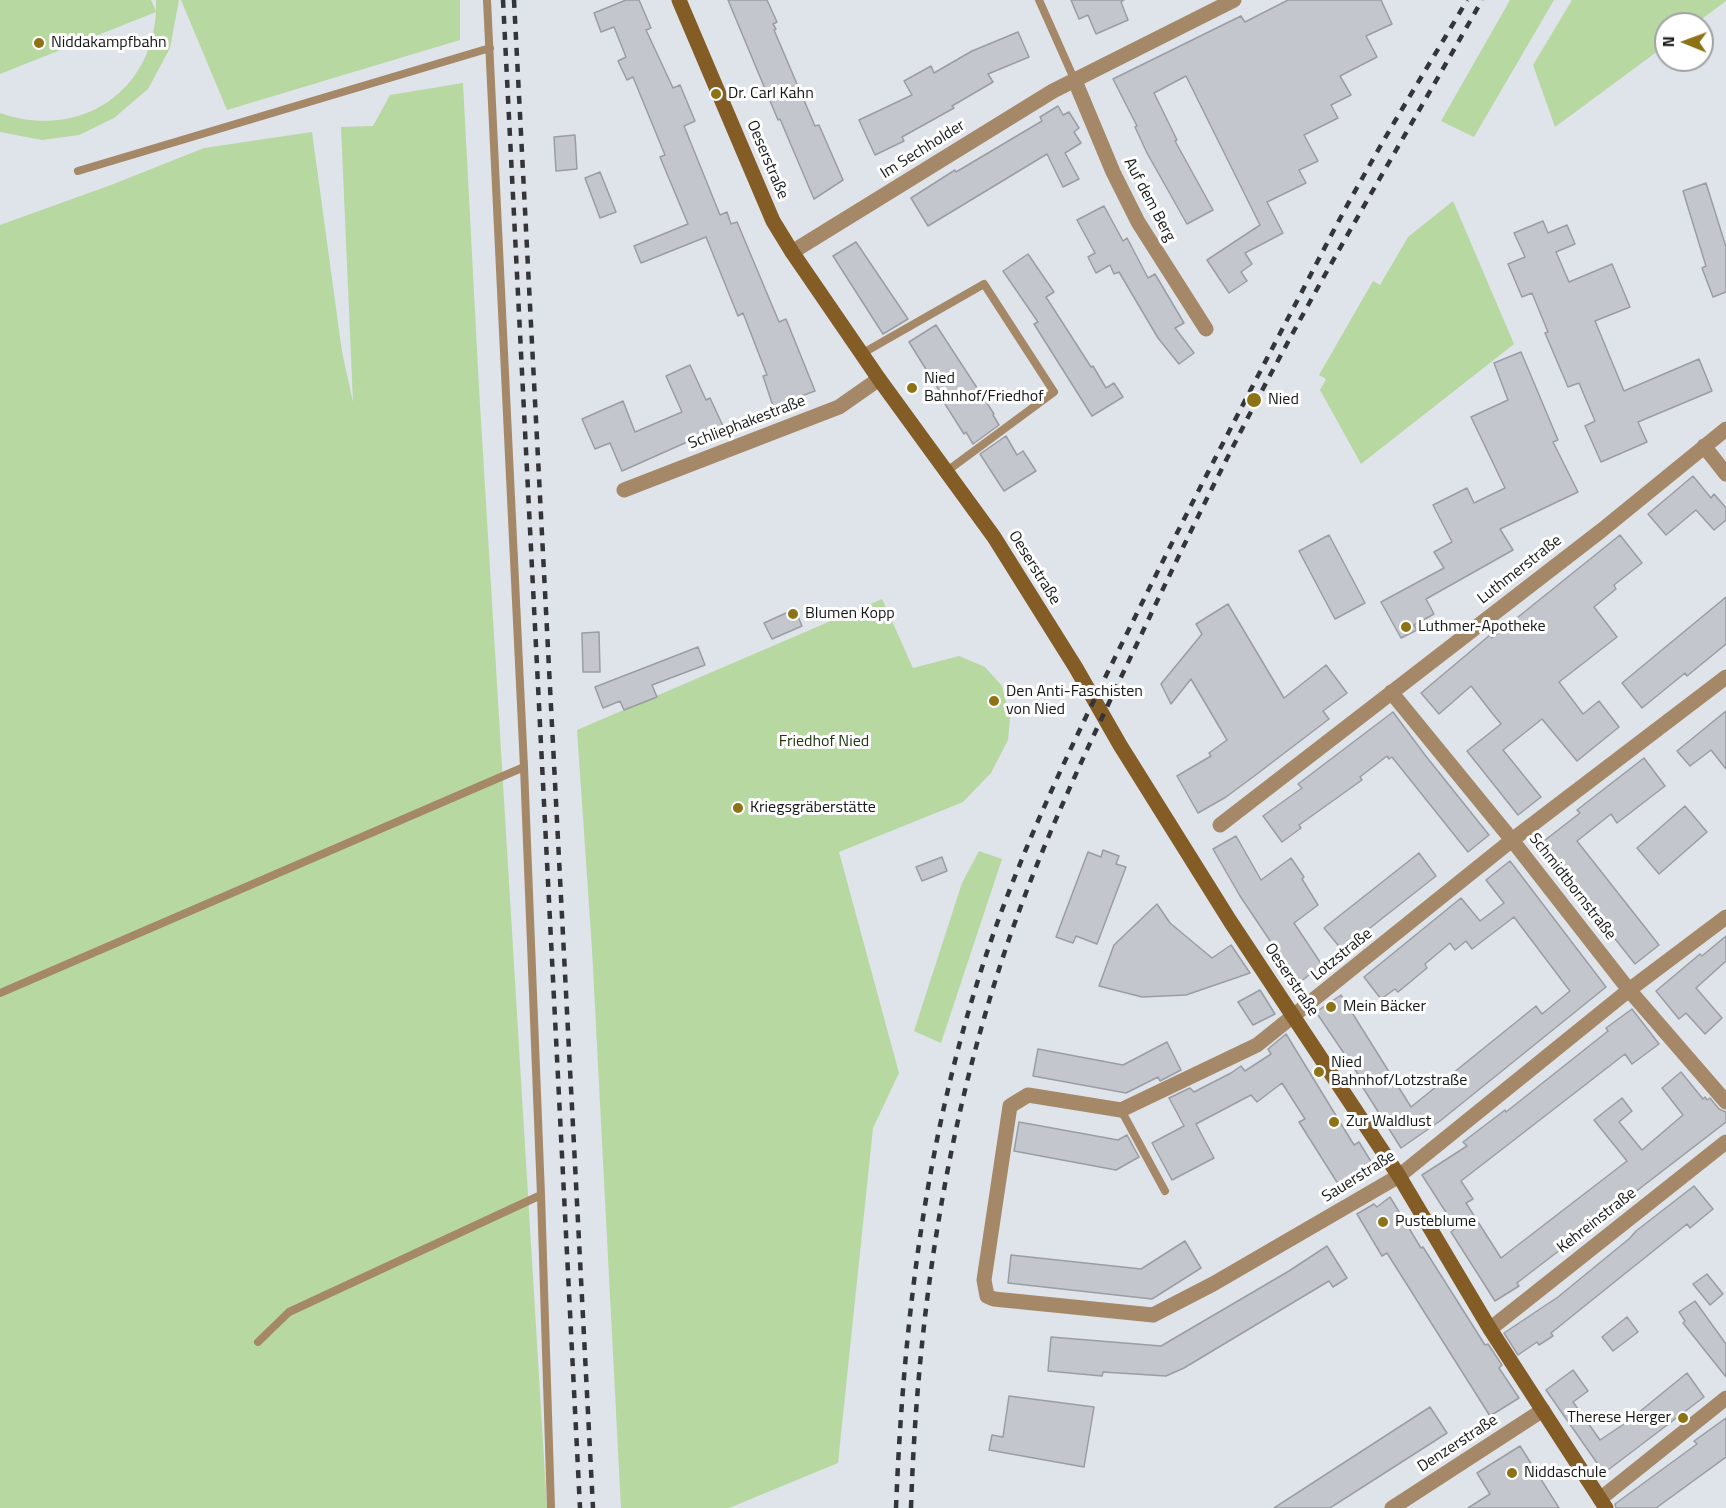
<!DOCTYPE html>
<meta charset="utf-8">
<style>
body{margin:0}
#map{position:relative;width:1726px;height:1508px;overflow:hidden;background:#dfe3ea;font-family:"Titillium Web",sans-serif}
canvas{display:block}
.north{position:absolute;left:1654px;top:12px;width:60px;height:60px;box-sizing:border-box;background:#fff;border:2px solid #a1a2a3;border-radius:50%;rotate:271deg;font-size:16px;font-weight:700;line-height:24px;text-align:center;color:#151618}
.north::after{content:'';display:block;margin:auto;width:21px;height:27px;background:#8d7316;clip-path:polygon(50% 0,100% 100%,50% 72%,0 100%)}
</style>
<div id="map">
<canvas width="1726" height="1508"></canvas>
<div class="north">N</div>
</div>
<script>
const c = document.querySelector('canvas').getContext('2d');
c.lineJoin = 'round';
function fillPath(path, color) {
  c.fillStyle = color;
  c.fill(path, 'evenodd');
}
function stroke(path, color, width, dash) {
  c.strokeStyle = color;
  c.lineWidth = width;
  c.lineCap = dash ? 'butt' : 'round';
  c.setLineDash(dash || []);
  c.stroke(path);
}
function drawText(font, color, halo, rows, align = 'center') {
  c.font = font + ' "Titillium Web",sans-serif';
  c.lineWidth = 6;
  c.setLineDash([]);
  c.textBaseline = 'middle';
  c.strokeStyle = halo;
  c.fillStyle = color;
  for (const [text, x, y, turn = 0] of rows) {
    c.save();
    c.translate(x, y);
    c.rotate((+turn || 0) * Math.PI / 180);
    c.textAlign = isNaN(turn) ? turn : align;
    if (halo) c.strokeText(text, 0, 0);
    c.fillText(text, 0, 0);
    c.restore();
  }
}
fillPath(new Path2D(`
 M 0,0 L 151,0 L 156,11 L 156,0 L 179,0 L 170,48 L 148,89 L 114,118 L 79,135 L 42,140 L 0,132 L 0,113 C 77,140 151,95 156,12 L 0,74 Z
 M 181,0 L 460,0 L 460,40 L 227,110 Z
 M 1510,0 L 1554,0 L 1474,137 L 1441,121 Z
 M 1572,0 L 1726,0 L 1726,1 L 1695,24 L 1666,24 L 1666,45 L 1555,127 L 1533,65 Z
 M 463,83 L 479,388 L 547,1508 L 0,1508 L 0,225 L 111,185 L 204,148 L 312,132 L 342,352 L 353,402 L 341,127 L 373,126 L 390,95 Z
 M 1453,201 L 1514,344 L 1361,464 L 1320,390 L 1326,379 L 1319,375 L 1373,281 L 1380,285 L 1408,237 Z
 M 882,599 L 913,668 L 959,656 L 985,667 L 1002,686 L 1010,718 L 1008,740 L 991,773 L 963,802 L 839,852 L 899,1073 L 873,1128 L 838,1463 L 729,1508 L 621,1508 L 592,949 L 577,730 Z
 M 979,851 L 1002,859 L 941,1043 L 914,1031 L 962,883 Z`), '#b7d8a1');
const building = new Path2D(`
 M 626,0 L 639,0 L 651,28 L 646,30 L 673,88 L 680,85 L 695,121 L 684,126 L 720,215 L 727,212 L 731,224 L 737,222 L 779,322 L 786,319 L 815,391 L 773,406 L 763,376 L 767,375 L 743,313 L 738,316 L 706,237 L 641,263 L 634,246 L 688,224 L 660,157 L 665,155 L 633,77 L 627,80 L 618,61 L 626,57 L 614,27 L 601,32 L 594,13 Z
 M 728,0 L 767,0 L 777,22 L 773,24 L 776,29 L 774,30 L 794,77 L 815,126 L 819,125 L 843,180 L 814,199 L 780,119 L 778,120 Z
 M 1071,0 L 1124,0 L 1121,2 L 1128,20 L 1096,34 L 1088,15 L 1079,19 Z
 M 1288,0 L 1381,0 L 1392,24 L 1366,36 L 1377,57 L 1340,76 L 1351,95 L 1331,105 L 1338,118 L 1304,135 L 1318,161 L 1299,170 L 1306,183 L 1267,202 L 1283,233 L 1245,253 L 1252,264 L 1241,272 L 1247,281 L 1229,293 L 1207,260 L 1260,225 L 1186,76 L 1154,93 L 1177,140 L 1175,141 L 1213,210 L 1187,224 L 1147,153 L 1135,127 L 1137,126 L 1113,79 L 1241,16 L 1245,22 Z
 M 1018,32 L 1029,57 L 988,74 L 993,82 L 952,106 L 954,108 L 902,137 L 904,141 L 875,155 L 859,120 L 912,95 L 904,81 L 931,66 L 934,73 L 972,51 Z
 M 1058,106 L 1063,115 L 1069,112 L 1079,128 L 1074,132 L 1081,143 L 1065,153 L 1079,179 L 1063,187 L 1047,154 L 928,226 L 911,198 L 955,170 L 956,172 L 1042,121 L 1040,117 Z
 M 575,135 L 577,169 L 556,171 L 554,137 Z
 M 600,172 L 616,212 L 600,218 L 585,178 Z
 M 1706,183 L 1726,247 L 1726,292 L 1713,297 L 1702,268 L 1706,266 L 1683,191 Z
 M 1104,206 L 1123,241 L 1127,238 L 1148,278 L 1155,274 L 1184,323 L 1175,328 L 1194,353 L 1179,364 L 1158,338 L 1119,272 L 1114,274 L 1110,265 L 1096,273 L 1088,257 L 1095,253 L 1077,220 Z
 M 1543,221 L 1548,233 L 1567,225 L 1575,244 L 1556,252 L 1569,282 L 1612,264 L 1630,307 L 1595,321 L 1624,391 L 1699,359 L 1712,391 L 1638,422 L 1647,442 L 1601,462 L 1585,426 L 1595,421 L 1579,383 L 1568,387 L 1545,333 L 1548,332 L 1532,293 L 1522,297 L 1508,264 L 1525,257 L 1514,233 Z
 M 856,242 L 908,319 L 883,334 L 833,256 Z
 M 1028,254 L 1054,292 L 1046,297 L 1091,367 L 1093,366 L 1106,388 L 1114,383 L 1123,397 L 1092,416 L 1034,324 L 1038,322 L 1003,271 Z
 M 936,325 L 994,414 L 993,415 L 999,425 L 973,444 L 966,432 L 964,434 L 940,396 L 942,395 L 909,342 Z
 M 1521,352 L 1558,440 L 1553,442 L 1578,492 L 1500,529 L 1513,550 L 1426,599 L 1434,614 L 1414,625 L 1417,630 L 1401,638 L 1381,602 L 1444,568 L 1434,552 L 1452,542 L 1433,505 L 1467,488 L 1474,503 L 1505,488 L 1471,417 L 1508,400 L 1494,363 Z
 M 690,365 L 706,400 L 710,398 L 723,426 L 622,471 L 610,443 L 595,449 L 582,419 L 623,401 L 635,432 L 682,412 L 666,376 Z
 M 1006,436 L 1017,455 L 1023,451 L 1036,471 L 1004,491 L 980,454 Z
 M 1693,476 L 1711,498 L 1714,494 L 1726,508 L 1726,520 L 1714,530 L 1696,510 L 1666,535 L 1648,514 Z
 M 1329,535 L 1365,603 L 1335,619 L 1299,551 Z
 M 1620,535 L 1642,563 L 1614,585 L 1616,589 L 1594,607 L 1617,637 L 1559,682 L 1583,714 L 1599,701 L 1619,727 L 1577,761 L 1542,719 L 1503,750 L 1541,797 L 1518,815 L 1467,751 L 1501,724 L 1492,713 L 1471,686 L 1439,714 L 1421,693 L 1490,635 L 1492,638 Z
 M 1726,597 L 1726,644 L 1687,676 L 1685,673 L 1642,708 L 1622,683 Z
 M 1228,604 L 1284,698 L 1326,665 L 1347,693 L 1323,711 L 1329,719 L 1253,777 L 1226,797 L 1198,813 L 1177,776 L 1211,756 L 1209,753 L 1227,740 L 1191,679 L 1171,704 L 1161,684 L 1202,634 L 1196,624 Z
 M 795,609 L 802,626 L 772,639 L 764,623 Z
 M 599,632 L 600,672 L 583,672 L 582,633 Z
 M 698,647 L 705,665 L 652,685 L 657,697 L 624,710 L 620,701 L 603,708 L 595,687 Z
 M 1726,711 L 1726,769 L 1711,750 L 1690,766 L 1677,751 Z
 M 1393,712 L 1425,755 L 1489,835 L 1468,852 L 1392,757 L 1389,759 L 1387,756 L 1360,777 L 1362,780 L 1299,825 L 1301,828 L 1282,842 L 1263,816 L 1302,788 L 1298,784 Z
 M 1644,758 L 1665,786 L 1617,823 L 1611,814 L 1577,841 L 1659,945 L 1635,964 L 1540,844 L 1580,813 L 1577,810 Z
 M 1685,806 L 1707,832 L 1659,874 L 1637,848 Z
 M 1236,836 L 1261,880 L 1291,858 L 1304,877 L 1302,879 L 1318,905 L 1294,923 L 1322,965 L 1300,982 L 1283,960 L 1240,896 L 1213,849 Z
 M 1103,850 L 1119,856 L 1116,864 L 1126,867 L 1097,944 L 1076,936 L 1073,943 L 1056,937 L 1088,852 L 1101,857 Z
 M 1419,853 L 1436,876 L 1342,950 L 1324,928 Z
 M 942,857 L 947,871 L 922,881 L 916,867 Z
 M 1510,861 L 1606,987 L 1440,1121 L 1401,1148 L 1355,1075 L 1358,1074 L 1316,1012 L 1341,995 L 1411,1107 L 1536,1006 L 1542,1014 L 1570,991 L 1514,917 L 1472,949 L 1466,941 L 1455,950 L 1450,943 L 1425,964 L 1427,968 L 1398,992 L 1395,989 L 1381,999 L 1364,977 L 1461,898 L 1480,921 L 1504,903 L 1486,880 Z
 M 1157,904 L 1170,923 L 1212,958 L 1231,945 L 1250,973 L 1186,995 L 1142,997 L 1099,986 L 1114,945 Z
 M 1726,936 L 1726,961 L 1696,988 L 1722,1018 L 1705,1034 L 1686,1013 L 1679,1019 L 1656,991 L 1700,954 L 1702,956 Z
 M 1260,990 L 1275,1014 L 1253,1025 L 1238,1002 Z
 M 1632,1009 L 1659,1044 L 1632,1064 L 1625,1054 L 1461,1181 L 1473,1199 L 1466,1203 L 1501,1258 L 1627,1161 L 1594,1120 L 1622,1098 L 1632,1111 L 1619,1122 L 1642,1150 L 1683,1115 L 1662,1088 L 1681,1072 L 1703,1099 L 1705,1097 L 1707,1100 L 1710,1098 L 1719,1109 L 1726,1112 L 1726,1122 L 1517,1283 L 1519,1286 L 1495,1301 L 1451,1232 L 1456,1228 L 1422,1175 L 1467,1146 L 1463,1142 L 1505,1110 L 1506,1112 L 1608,1031 L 1606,1028 Z
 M 1286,1034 L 1354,1145 L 1359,1142 L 1375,1168 L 1346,1187 L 1340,1187 L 1299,1122 L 1305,1119 L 1282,1083 L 1257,1102 L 1251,1095 L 1196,1124 L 1214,1158 L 1172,1180 L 1152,1143 L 1184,1126 L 1169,1098 L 1190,1088 L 1194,1092 L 1231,1073 L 1241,1066 L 1245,1071 L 1271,1054 L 1268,1049 Z
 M 1167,1042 L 1181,1070 L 1160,1081 L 1158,1077 L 1126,1093 L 1033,1076 L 1038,1049 L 1123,1065 Z
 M 1019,1122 L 1118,1140 L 1127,1135 L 1139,1157 L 1116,1170 L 1014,1151 Z
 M 1694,1186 L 1713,1209 L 1690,1228 L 1687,1224 L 1612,1284 L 1551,1333 L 1553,1336 L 1539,1345 L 1537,1342 L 1518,1355 L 1504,1333 L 1558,1297 L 1630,1238 L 1636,1231 Z
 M 1390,1197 L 1421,1248 L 1423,1247 L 1485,1345 L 1488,1344 L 1502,1365 L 1499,1368 L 1519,1398 L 1490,1416 L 1387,1253 L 1382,1256 L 1357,1214 L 1374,1204 L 1377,1207 Z
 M 1185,1241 L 1201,1268 L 1152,1299 L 1008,1283 L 1011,1255 L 1141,1269 Z
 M 1327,1246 L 1347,1278 L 1333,1287 L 1329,1281 L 1184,1368 L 1166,1376 L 1103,1372 L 1102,1376 L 1048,1371 L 1051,1337 L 1161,1346 L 1289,1271 Z
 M 1707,1274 L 1723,1294 L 1710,1305 L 1693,1284 Z
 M 1695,1301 L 1726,1344 L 1726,1377 L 1683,1323 L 1685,1321 L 1679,1312 Z
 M 1627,1317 L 1638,1332 L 1613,1351 L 1602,1337 Z
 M 1573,1370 L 1588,1391 L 1573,1402 L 1600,1440 L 1627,1422 L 1687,1373 L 1704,1397 L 1604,1473 L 1546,1390 Z
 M 1009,1396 L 1094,1407 L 1084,1467 L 989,1450 L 992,1435 L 1003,1437 Z
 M 1430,1407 L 1447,1433 L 1330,1508 L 1274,1508 Z
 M 1726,1418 L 1726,1457 L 1656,1508 L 1616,1508 L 1615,1504 L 1697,1444 L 1694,1441 Z
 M 1520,1446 L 1559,1508 L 1468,1508 L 1490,1494 L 1477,1473 Z`);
fillPath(building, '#c3c7cd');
stroke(building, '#9a9da3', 1.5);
stroke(new Path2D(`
 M 487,0 L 524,767 L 541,1195 L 551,1508
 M 1039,0 L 1075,81
 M 78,171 L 490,48
 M 863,353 L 984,284 L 1054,392 L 947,471
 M 0,993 L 524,767
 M 1121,1110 L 1165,1191
 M 258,1342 L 289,1312 L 541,1195`), '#a48867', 8);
stroke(new Path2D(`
 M 1075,81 L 1113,172 L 1138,222 L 1206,329
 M 792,252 L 1053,91 L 1234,0
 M 1704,446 L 1726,474
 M 624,490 L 839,407 L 879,379
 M 1726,677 L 1512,840 L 1257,1045 L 1121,1110 L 1028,1095 L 1010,1106 L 984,1280 L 987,1296 L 994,1299 L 1153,1315 L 1213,1284 L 1399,1176 L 1629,990 L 1726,917
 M 1391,692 L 1512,840 L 1629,990 L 1726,1102
 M 1220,825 L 1602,530 L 1726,429
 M 1490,1329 L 1726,1142
 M 1600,1499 L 1726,1398
 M 1392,1508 L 1543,1410`), '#a48867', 15);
stroke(new Path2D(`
 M 679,0 L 773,221 L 792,252 L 879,379 L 994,537 L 1076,668 L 1120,745 L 1230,921 L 1399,1176 L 1490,1329 L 1606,1508`), '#845c26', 15);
stroke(new Path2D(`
 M 503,0 L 580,1508
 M 514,0 L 593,1508
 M 896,1508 C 903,1334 923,1158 975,990 C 1016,854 1081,726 1144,599 C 1190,506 1238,414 1286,322 C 1312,273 1336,224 1363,177 C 1396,117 1433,59 1467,0
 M 911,1508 C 917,1322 944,1136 1002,960 C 1037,853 1086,751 1134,650 C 1183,546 1233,443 1288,342 C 1350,227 1418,114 1482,0`), '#343538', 4.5, [8, 8]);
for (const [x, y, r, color] of [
 [39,43,6,"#8d7316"],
 [716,94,6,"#8d7316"],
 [912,388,6,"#8d7316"],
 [1254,400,8,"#8d7316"],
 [793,614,6,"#8d7316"],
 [1406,627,6,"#8d7316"],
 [994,701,6,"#8d7316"],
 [738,808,6,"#8d7316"],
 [1331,1007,6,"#8d7316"],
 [1319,1072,6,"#8d7316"],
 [1334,1122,6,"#8d7316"],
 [1383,1222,6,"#8d7316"],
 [1683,1418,6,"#8d7316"],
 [1512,1473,6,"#8d7316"]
]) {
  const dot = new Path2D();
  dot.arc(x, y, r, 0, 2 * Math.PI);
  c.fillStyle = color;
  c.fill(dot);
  stroke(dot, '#fff', 2);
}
drawText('16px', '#151618', '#fff', [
 ["Niddakampfbahn",51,43],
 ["Dr. Carl Kahn",728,94],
 ["Nied",924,379],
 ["Bahnhof/Friedhof",924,397],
 ["Nied",1268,400],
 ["Blumen Kopp",805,614],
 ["Luthmer-Apotheke",1418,627],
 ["Den Anti-Faschisten",1006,692],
 ["von Nied",1006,710],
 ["Kriegsgräberstätte",750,808],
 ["Mein Bäcker",1343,1007],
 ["Nied",1331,1063],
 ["Bahnhof/Lotzstraße",1331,1081],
 ["Zur Waldlust",1346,1122],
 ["Pusteblume",1395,1222],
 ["Therese Herger",1671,1418,"right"],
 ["Niddaschule",1524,1473]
], 'left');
drawText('16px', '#151618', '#fff', [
 ["Im Sechholder",923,150,-32],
 ["Oeserstraße",767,160,67],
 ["Auf dem Berg",1149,200,62],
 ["Schliephakestraße",747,423,-21],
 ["Oeserstraße",1034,568,58],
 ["Luthmerstraße",1520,570,-38],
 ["Schmidtbornstraße",1572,887,52],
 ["Lotzstraße",1342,955,-39],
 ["Oeserstraße",1291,980,56],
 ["Sauerstraße",1359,1177,-32],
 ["Kehreinstraße",1597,1221,-38],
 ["Denzerstraße",1458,1444,-33]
]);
drawText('16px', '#223612', '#fff', [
 ["Friedhof Nied",824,742]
]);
</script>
